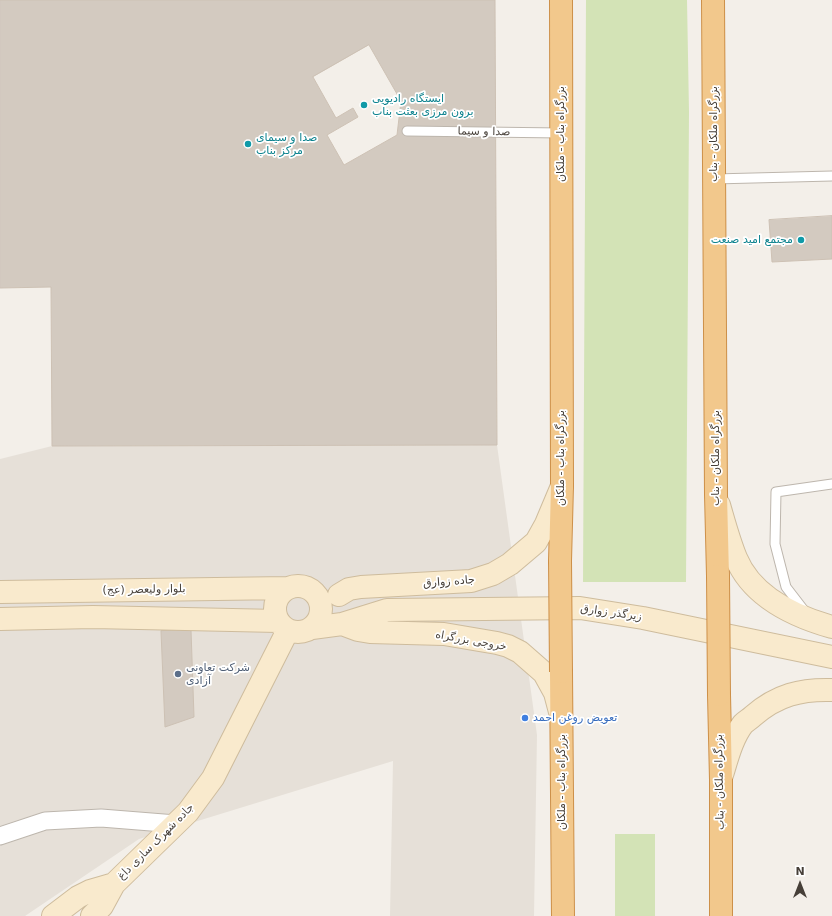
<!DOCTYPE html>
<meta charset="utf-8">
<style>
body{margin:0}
#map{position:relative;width:832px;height:916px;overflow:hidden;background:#f3efe9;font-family:"DejaVu Sans",sans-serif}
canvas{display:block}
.north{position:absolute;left:780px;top:864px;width:40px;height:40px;-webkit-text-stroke:3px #fff;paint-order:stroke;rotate:0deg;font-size:11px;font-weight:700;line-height:16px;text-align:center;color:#463f38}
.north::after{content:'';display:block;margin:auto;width:14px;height:18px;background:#463f38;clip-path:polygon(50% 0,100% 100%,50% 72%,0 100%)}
</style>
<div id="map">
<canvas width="832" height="916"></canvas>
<div class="north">N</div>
</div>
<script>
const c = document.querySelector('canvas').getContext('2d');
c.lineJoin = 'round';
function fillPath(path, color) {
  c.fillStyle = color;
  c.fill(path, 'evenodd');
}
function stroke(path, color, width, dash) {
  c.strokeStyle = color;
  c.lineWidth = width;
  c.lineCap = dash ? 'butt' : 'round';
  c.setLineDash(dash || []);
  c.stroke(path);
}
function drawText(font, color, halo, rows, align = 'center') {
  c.font = font + ' "DejaVu Sans",Cairo,sans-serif';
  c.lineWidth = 3.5;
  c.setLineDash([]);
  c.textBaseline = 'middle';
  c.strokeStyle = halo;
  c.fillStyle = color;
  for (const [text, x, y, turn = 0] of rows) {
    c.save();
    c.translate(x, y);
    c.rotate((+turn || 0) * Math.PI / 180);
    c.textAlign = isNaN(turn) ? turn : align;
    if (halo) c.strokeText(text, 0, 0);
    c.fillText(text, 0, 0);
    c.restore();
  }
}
fillPath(new Path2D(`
 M 497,445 L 537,735 L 534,916 L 390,916 L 393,761 L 139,839 L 25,916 L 0,916 L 0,459 L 52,446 Z`), '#e6e0d8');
fillPath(new Path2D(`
 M 586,0 L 687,0 L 689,112 L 686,582 L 583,582 Z
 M 615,834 L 655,834 L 655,916 L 615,916 Z`), '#d3e3b6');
const building = new Path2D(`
 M 0,0 L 495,0 L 497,445 L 52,446 L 51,287 L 0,288 Z
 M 369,45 L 401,101 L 397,135 L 344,165 L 327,135 L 358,117 L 353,108 L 336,118 L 313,77 Z
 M 832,216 L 832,259 L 772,262 L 769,220 Z
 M 191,630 L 194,717 L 165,727 L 161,631 Z`);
fillPath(building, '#d3cac0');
stroke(building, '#cdc1b4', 1);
const service = new Path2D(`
 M 407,131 L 561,133
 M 714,179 L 832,176
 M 806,613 L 786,587 L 775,544 L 776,492 L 832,484`);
const minor = new Path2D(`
 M 0,836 L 45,821 L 101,818 L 176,824`);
const secondary = new Path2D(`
 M 719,505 C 724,522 729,541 736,558 C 752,597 793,616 832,627
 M275 609a23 23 0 1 1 46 0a23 23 0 1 1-46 0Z
 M 0,592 L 288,588
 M 339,595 L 349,589 L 361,587 L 471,581 L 493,574 L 510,564 L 536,542 L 546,524 L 562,486
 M 0,619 L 93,617 L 278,621
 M 342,624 L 358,630 L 370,632 L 444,634 L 497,643 L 508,646 L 520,652 L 544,673 L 555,693 L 560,712
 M 312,628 L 342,624 L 387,610 L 580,608 L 643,618 L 832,657
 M 722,775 C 727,759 732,738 743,724 C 746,721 750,719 753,716 C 777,695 801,689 832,690
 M 53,916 L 78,897 L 90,891 L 114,884
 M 92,916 L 102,906 L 114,884 L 188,812 L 213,778 L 288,630`);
const trunk = new Path2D(`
 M 713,0 L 716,495 L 718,576
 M 560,561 L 562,486 L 561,0
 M 561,672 L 563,916
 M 719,695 L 721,780 L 721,916`);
stroke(service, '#bdb6ad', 11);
stroke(minor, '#bdb6ad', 19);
stroke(secondary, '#cebc9d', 24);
stroke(trunk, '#cd9049', 24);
stroke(service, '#fff', 9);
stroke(minor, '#fff', 17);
stroke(secondary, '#f9eacd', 22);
stroke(trunk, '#f2c88c', 22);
const trunkBridge = new Path2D(`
 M 560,561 L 561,672
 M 718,576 L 719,695`);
stroke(trunkBridge, '#cd9049', 24, []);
stroke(trunkBridge, '#f2c88c', 22);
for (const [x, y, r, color] of [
 [364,105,4,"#0f9aa8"],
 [248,144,4,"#0f9aa8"],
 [801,240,4,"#0f9aa8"],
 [178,674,4,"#5c6f8a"],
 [525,718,4,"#3f7fe0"]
]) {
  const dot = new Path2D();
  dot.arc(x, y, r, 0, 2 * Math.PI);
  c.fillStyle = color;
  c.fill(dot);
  stroke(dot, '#fff', 1.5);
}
drawText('11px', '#0d838f', '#fff', [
 ["ایستگاه رادیویی",372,99],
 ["برون مرزی بعثت بناب",372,112],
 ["صدا و سیمای",256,138],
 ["مرکز بناب",256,151],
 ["مجتمع امید صنعت",793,240,"right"]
], 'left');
drawText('11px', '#463f38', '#fff', [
 ["صدا و سیما",484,132,1],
 ["بزرگراه بناب - ملکان",561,134,-90],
 ["بزرگراه ملکان - بناب",714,134,-90],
 ["بزرگراه بناب - ملکان",561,458,-90],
 ["بزرگراه ملکان - بناب",716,458,-90],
 ["جاده زوارق",449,582,-4],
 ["بلوار ولیعصر (عج)",144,590,-1],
 ["زیرگذر زوارق",611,613,8],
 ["خروجی بزرگراه",471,641,10],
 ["بزرگراه بناب - ملکان",562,782,-90],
 ["بزرگراه ملکان - بناب",720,782,-91],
 ["جاده شهرک ساری داغ",156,842,-45]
]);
drawText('11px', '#4e5e75', '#fff', [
 ["شرکت تعاونی",186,668],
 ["آزادی",186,681]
], 'left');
drawText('11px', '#366cbe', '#fff', [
 ["تعویض روغن احمد",533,718]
], 'left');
</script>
